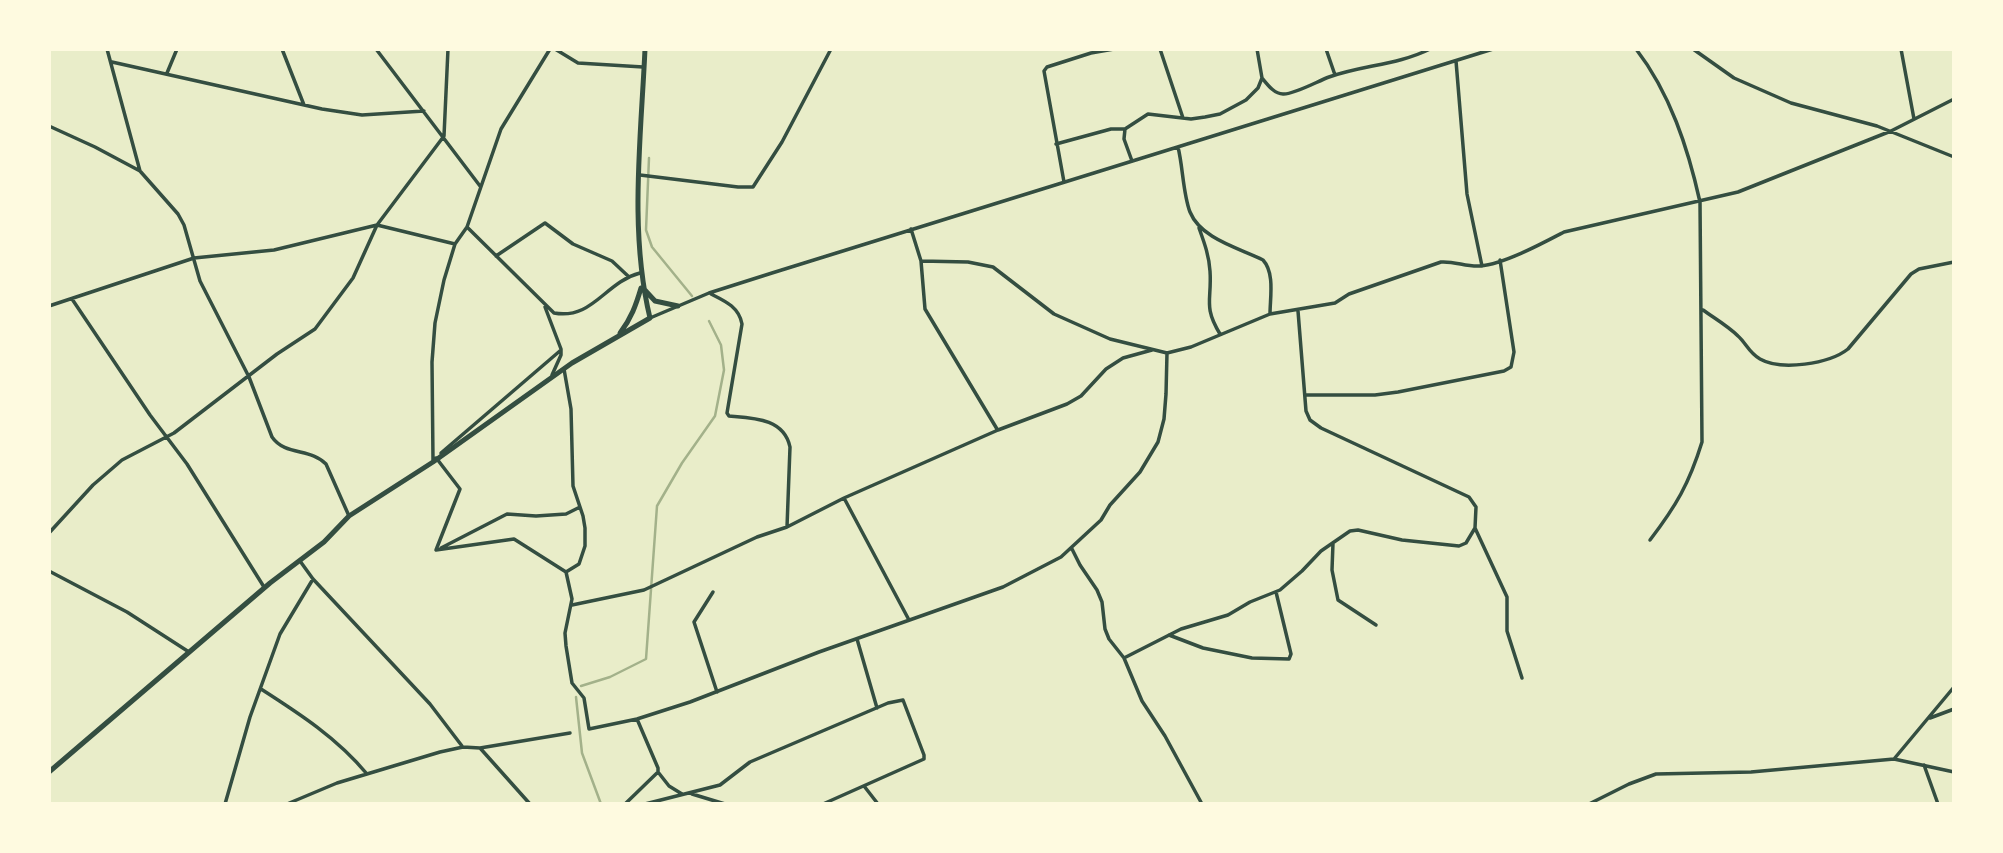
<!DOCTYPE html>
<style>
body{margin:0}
#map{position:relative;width:2003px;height:853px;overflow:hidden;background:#e9edc9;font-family:"PT Sans",sans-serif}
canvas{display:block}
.frame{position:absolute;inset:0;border:51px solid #fefae0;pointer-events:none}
</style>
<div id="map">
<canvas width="2003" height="853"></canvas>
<div class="frame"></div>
</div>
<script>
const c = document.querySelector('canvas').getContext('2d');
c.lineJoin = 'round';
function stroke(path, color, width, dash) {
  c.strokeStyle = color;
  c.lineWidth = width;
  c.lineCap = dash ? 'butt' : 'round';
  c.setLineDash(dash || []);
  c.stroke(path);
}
stroke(new Path2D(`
 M 649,158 L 646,230 L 652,247 L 692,296
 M 581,686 L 610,677 L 646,659 L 657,506 L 682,463 L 715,416 L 724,370 L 721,345 L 709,321
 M 576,697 L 582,753 L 601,804`), '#a3b18a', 2.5);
stroke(new Path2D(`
 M 107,49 L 140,171 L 178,214 L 184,225 L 200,281 L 249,377 L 272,437 C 285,456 311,448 326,464 L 349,516
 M 282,49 L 304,105
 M 376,49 L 480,186
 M 555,49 L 578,63 L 643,67
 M 1160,49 L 1183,118
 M 1326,49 L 1335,75
 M 1636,49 C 1670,93 1688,148 1700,202 L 1702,442 C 1689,484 1676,506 1650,540
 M 1693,49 L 1734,78 L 1791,103 L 1877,126 L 1954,157
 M 1901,49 L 1914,119
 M 1456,61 L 1467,194 L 1482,266
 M 112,62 L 322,109 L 362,115 L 424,111
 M 167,73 L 177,49
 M 1262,78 C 1267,84 1274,94 1283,94 C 1293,95 1318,81 1329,77 C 1362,65 1398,65 1430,49
 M 49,126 L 95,147 L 140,171
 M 1056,144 L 1111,129 L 1125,129
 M 1178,147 C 1183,167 1183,194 1190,212 C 1201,239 1239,248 1263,260 C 1275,273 1270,298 1270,314
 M 1132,161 L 1124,139 L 1125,129 L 1148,114 L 1191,119 L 1205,117 L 1220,114 L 1246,100 L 1258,88 L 1262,78 L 1257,49
 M 640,175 L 738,187 L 753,187 L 782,142 L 831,49
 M 1064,182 L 1044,71 L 1047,67 L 1091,53 L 1114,49
 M 467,227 L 554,313 C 593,320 605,282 640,273
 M 1199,228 C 1204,242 1209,255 1210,271 C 1212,300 1203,306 1220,334
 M 911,229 L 921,261 L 925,309 L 997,429
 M 496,256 L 545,223 L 573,244 L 612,261 L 628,276
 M 921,261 L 968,262 L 993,267 L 1054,314 L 1110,339 L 1167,353 L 1191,347 L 1270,314 L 1335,303 L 1349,294 L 1441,262 C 1455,261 1466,267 1480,266 C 1504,264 1543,243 1564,232 L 1738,192 L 1891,131 L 1954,99
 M 711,294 C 725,301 739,307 742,324 L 727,413 L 729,416 C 753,418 784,418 790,447 L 787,527
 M 72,299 L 150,415 L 187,464 L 264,587
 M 49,306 L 194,258 L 274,250 L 377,225 L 444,136 L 448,49
 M 545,307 L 561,349 L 561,355 L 552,375
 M 1703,310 C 1714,318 1728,326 1738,336 C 1746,343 1749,353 1760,359 C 1781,371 1829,364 1848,349 L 1911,274 L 1919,269 L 1954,262
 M 650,318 L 709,293 L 772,273 L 1493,49
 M 564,369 L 571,409 L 573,486 L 583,516 L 585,528 L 585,546 L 579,564 L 566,572
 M 1305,395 L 1375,395 L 1398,392 L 1504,371 L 1511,367 L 1514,352 L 1500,260
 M 441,453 L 561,350
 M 436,458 L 433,460 L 432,362 L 435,323 L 444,280 L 455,244
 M 437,459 L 460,489 L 436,550 L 514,539 L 566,572 L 572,599 L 565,633 L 566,646 L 572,683 L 584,698 L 589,729 L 637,719 L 690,702 L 819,652 L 1003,587 L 1061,557 L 1101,520 L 1110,505 L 1140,472 L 1158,442 L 1164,419 L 1166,394 L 1167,353
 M 844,498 L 909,620
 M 1475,528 L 1507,597 L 1507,631 L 1522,678
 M 49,533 L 93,485 L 122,460 L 174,433 L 277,354 L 315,329 L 353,278 L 377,225 L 455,244 L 467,227 L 501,129 L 550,49
 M 1333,543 L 1332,570 L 1338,600 L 1376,625
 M 441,548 L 507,514 L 536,516 L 566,514 L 580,507
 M 1072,549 L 1080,565 L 1097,590 L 1102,602 L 1105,629 L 1109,639 L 1124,658 L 1142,701 L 1165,736 L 1202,804
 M 300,561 L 313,579 L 430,704 L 462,746
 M 49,571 L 127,612 L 189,652
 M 713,592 L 694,622 L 717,692
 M 572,605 L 644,590 L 757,537 L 787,527 L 844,498 L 998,430 L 1067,404 L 1081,396 L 1106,369 L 1123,358 L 1152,350
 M 1169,635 L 1203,648 L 1252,658 L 1289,659 L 1291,654 L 1276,592
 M 857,639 L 877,708
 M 1124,658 L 1181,629 L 1228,615 L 1250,602 L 1280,590 L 1302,571 L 1321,551 L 1350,531 L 1358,530 L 1402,540 L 1459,546 L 1466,543 L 1475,528 L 1476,507 L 1469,497 L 1321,428 L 1310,420 L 1306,411 L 1298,311
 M 261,689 C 300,714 337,738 367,774
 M 1930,718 L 1954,709
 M 480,748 L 530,804
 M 1894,759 L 1954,687
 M 1924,765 L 1938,804
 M 658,772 L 669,786 L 682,794
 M 864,786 L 878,804
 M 692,794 L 725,804
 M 225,804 L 250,717 L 280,634 L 313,579
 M 287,804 L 337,783 L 440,752 L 463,747 L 480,748 L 570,733
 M 625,804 L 658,772 L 658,768 L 637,719
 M 645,804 L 720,785 L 750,762 L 888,703 L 903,700 L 924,755 L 924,759 L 823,804
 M 1589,804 L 1629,784 L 1656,774 L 1751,772 L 1894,759 L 1954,772`), '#344e41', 3.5);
stroke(new Path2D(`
 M 643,288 L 655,301 L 678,306
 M 620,333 C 631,319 636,305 641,288
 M 49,772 L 270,583 L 324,542 L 349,516 L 433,462 L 572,363 L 650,318 C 629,231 641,138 645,49`), '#344e41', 5);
</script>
